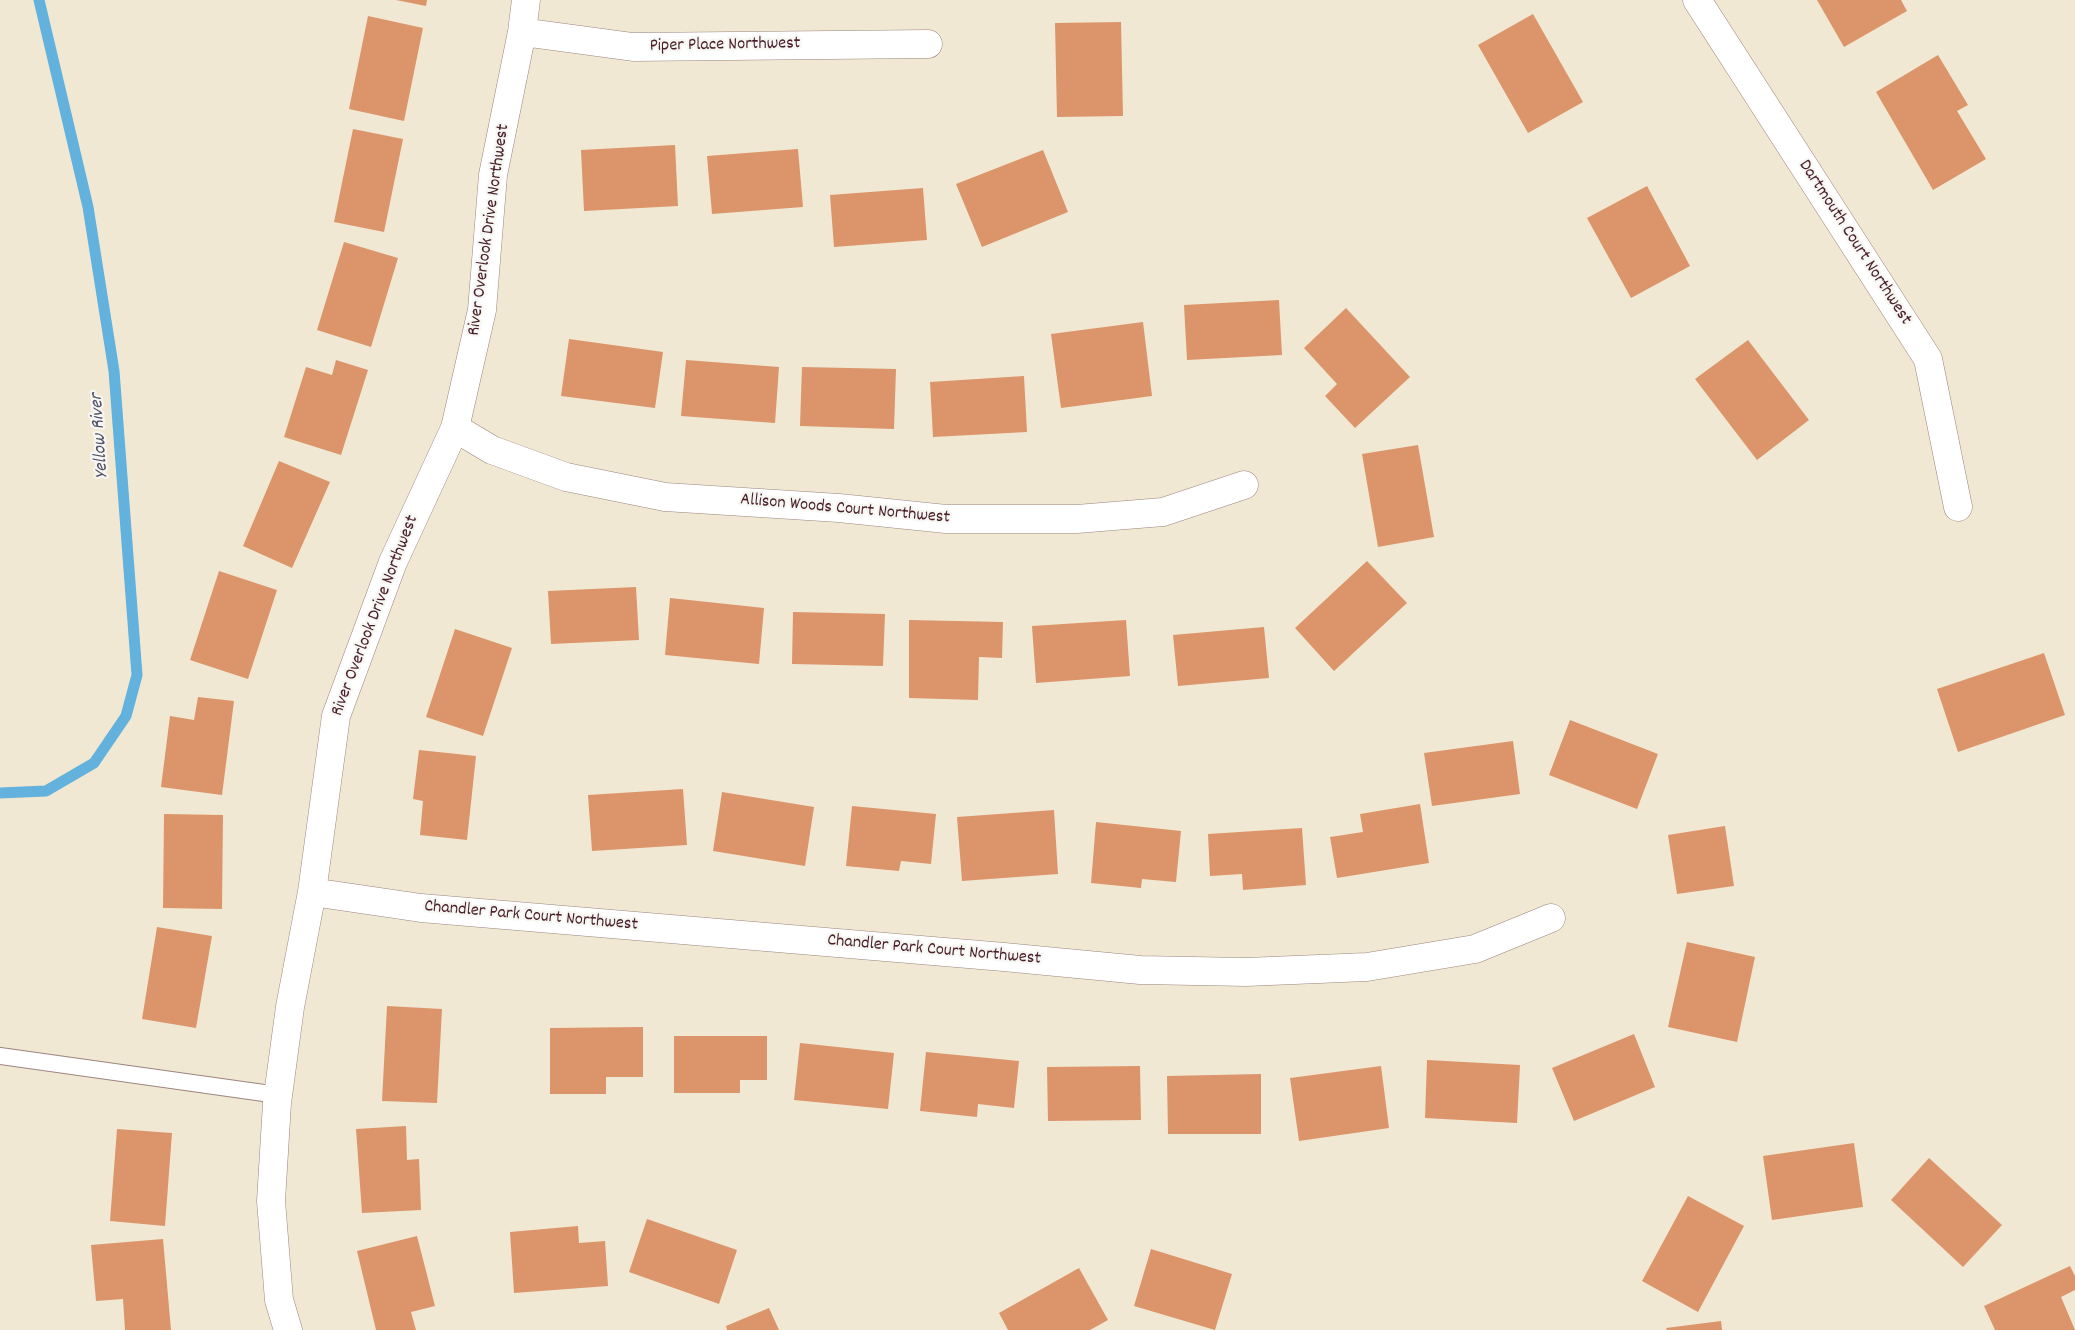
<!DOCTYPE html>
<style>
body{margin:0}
canvas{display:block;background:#f0e8d3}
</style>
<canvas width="2075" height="1330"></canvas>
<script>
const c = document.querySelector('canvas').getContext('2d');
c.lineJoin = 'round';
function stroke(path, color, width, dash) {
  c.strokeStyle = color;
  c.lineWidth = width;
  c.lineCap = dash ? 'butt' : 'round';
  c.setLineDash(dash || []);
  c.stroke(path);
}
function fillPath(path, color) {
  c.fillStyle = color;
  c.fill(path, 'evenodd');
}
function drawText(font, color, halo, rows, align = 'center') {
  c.font = font + ' Dekko,sans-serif';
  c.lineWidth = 4.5;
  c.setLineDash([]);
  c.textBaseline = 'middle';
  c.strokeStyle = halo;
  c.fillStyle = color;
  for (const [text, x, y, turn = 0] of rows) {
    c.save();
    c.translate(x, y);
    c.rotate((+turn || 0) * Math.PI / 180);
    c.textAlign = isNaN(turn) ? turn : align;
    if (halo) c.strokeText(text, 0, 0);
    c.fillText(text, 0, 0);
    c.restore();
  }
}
stroke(new Path2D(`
 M 0,793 L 46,791 L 94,763 L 126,716 L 137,675 L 114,371 L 88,207 L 39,0`), '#62b2dd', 11);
fillPath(new Path2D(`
 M 396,0 L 427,0 L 426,6 Z
 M 1817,0 L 1901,0 L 1907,11 L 1844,47 Z
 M 1533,14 L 1583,102 L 1528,133 L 1478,45 Z
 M 368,16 L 423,28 L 404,121 L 349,109 Z
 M 1121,22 L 1123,116 L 1057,117 L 1055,23 Z
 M 1938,55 L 1968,105 L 1957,111 L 1986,159 L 1933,190 L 1876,92 Z
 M 353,129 L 403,139 L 384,232 L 334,222 Z
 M 675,145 L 678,206 L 584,211 L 581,150 Z
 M 798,149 L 803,207 L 712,214 L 707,156 Z
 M 1043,150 L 1068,212 L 982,247 L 956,184 Z
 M 1647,186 L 1690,266 L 1631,298 L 1587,218 Z
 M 923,188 L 927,240 L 834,247 L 830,195 Z
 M 344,242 L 398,258 L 371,347 L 317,330 Z
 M 1279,300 L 1282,355 L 1187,360 L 1184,305 Z
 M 1346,308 L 1410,377 L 1355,428 L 1325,396 L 1337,384 L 1304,348 Z
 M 1143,322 L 1152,396 L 1061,408 L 1051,334 Z
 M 569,339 L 663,352 L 655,408 L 561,396 Z
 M 1748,340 L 1809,420 L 1757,460 L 1695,379 Z
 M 336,360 L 368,370 L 341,455 L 284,437 L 306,367 L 332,375 Z
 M 686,360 L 779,367 L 775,423 L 681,416 Z
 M 802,367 L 896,369 L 894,429 L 800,426 Z
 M 1024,376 L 1027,432 L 933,437 L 930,382 Z
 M 1418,445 L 1434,537 L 1378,547 L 1362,454 Z
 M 279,461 L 330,482 L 292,568 L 243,546 Z
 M 1367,561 L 1407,603 L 1334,671 L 1295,628 Z
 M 219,571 L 277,590 L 248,679 L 190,660 Z
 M 636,587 L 639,640 L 551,644 L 548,591 Z
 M 670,598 L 764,608 L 759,664 L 665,655 Z
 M 793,612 L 885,614 L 883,666 L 792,664 Z
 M 909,620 L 1003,622 L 1002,658 L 979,657 L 978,700 L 909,698 Z
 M 1126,620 L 1130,676 L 1036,683 L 1032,626 Z
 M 1264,627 L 1269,678 L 1178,686 L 1173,635 Z
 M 455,629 L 512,648 L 483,736 L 426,717 Z
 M 2044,653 L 2065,715 L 1958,752 L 1937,689 Z
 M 198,697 L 234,701 L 222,795 L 161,787 L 170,716 L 194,720 Z
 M 1570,720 L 1658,754 L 1637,809 L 1549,775 Z
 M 1513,741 L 1520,794 L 1432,806 L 1424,753 Z
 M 419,750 L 476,756 L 467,840 L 420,835 L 423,801 L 413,799 Z
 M 683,789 L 687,845 L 592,851 L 588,795 Z
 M 722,792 L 814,807 L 805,866 L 713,851 Z
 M 1420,804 L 1429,863 L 1337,878 L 1330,837 L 1363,832 L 1360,814 Z
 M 852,806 L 936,814 L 931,864 L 901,861 L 899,871 L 846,866 Z
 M 1054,810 L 1058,874 L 962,881 L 957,817 Z
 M 164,814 L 223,815 L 222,909 L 163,908 Z
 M 1096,822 L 1181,831 L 1176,882 L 1142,879 L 1141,888 L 1091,883 Z
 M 1725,826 L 1734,886 L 1677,894 L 1668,835 Z
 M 1302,828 L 1306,885 L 1243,890 L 1242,874 L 1210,876 L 1208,834 Z
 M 157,927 L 212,936 L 196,1028 L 142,1019 Z
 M 1687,942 L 1755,957 L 1737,1042 L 1668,1027 Z
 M 387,1006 L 442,1009 L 437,1103 L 382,1101 Z
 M 643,1027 L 643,1077 L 606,1077 L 606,1094 L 550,1094 L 550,1028 Z
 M 1634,1034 L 1655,1087 L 1574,1121 L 1552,1068 Z
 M 674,1036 L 767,1036 L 767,1080 L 740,1080 L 740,1093 L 674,1093 Z
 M 800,1043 L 894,1053 L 888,1109 L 794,1100 Z
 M 926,1052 L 1019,1061 L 1014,1108 L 978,1104 L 977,1117 L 920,1111 Z
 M 1427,1060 L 1520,1065 L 1517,1123 L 1425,1118 Z
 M 1140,1066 L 1141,1120 L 1048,1121 L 1047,1067 Z
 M 1381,1066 L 1389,1128 L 1299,1141 L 1290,1078 Z
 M 1261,1074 L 1261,1134 L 1168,1134 L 1167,1076 Z
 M 406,1126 L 407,1160 L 419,1159 L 421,1210 L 362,1213 L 356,1129 Z
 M 117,1129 L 172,1133 L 165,1226 L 110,1221 Z
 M 1854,1143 L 1863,1207 L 1772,1220 L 1763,1156 Z
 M 1929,1158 L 2002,1225 L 1963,1267 L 1891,1200 Z
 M 1688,1196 L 1744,1226 L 1698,1312 L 1642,1281 Z
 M 647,1219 L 737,1250 L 719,1304 L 629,1272 Z
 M 578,1226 L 579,1243 L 605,1241 L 608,1286 L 514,1293 L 510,1232 Z
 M 417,1236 L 435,1306 L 411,1312 L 416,1330 L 376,1330 L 357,1251 Z
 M 163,1239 L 171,1330 L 125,1330 L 123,1299 L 96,1301 L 91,1245 Z
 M 1151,1249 L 1232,1274 L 1215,1330 L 1134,1306 Z
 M 2070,1266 L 2075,1276 L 2075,1290 L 2061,1297 L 2075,1330 L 1995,1330 L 1984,1306 Z
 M 1079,1268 L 1108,1320 L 1090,1330 L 1008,1330 L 999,1313 Z
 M 769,1308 L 779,1330 L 727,1330 L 726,1326 Z
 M 1721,1321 L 1722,1330 L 1667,1330 L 1666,1328 Z`), '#dc956a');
const service = new Path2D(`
 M 0,1056 L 278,1095`);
const minor = new Path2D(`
 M 1697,0 L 1928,359 L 1958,507
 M 522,32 L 633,47 L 928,44
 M 455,428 L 492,450 L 566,477 L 665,497 L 839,508 L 946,519 L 1077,519 L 1163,512 L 1244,485
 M 312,892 L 421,908 L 1004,957 L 1140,970 L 1246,972 L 1367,967 L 1475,949 L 1551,918
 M 288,1330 L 279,1300 L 271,1201 L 277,1103 L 290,1007 L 312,892 L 336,716 L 393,562 L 455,428 L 482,310 L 493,175 L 522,32 L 526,0`);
stroke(service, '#9d847f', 18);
stroke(minor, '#9d847f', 29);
stroke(service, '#fff', 16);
stroke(minor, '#fff', 28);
drawText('18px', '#4a1f2b', '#f6f6f2', [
 ["Piper Place Northwest",725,46,-1],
 ["River Overlook Drive Northwest",490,230,-82],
 ["Dartmouth Court Northwest",1854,243,57],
 ["Allison Woods Court Northwest",845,510,5],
 ["River Overlook Drive Northwest",376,616,-69],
 ["Chandler Park Court Northwest",531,917,5],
 ["Chandler Park Court Northwest",934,951,5]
]);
drawText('italic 19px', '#525269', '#f6f6f2', [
 ["Yellow River",101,436,-94]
]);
</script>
